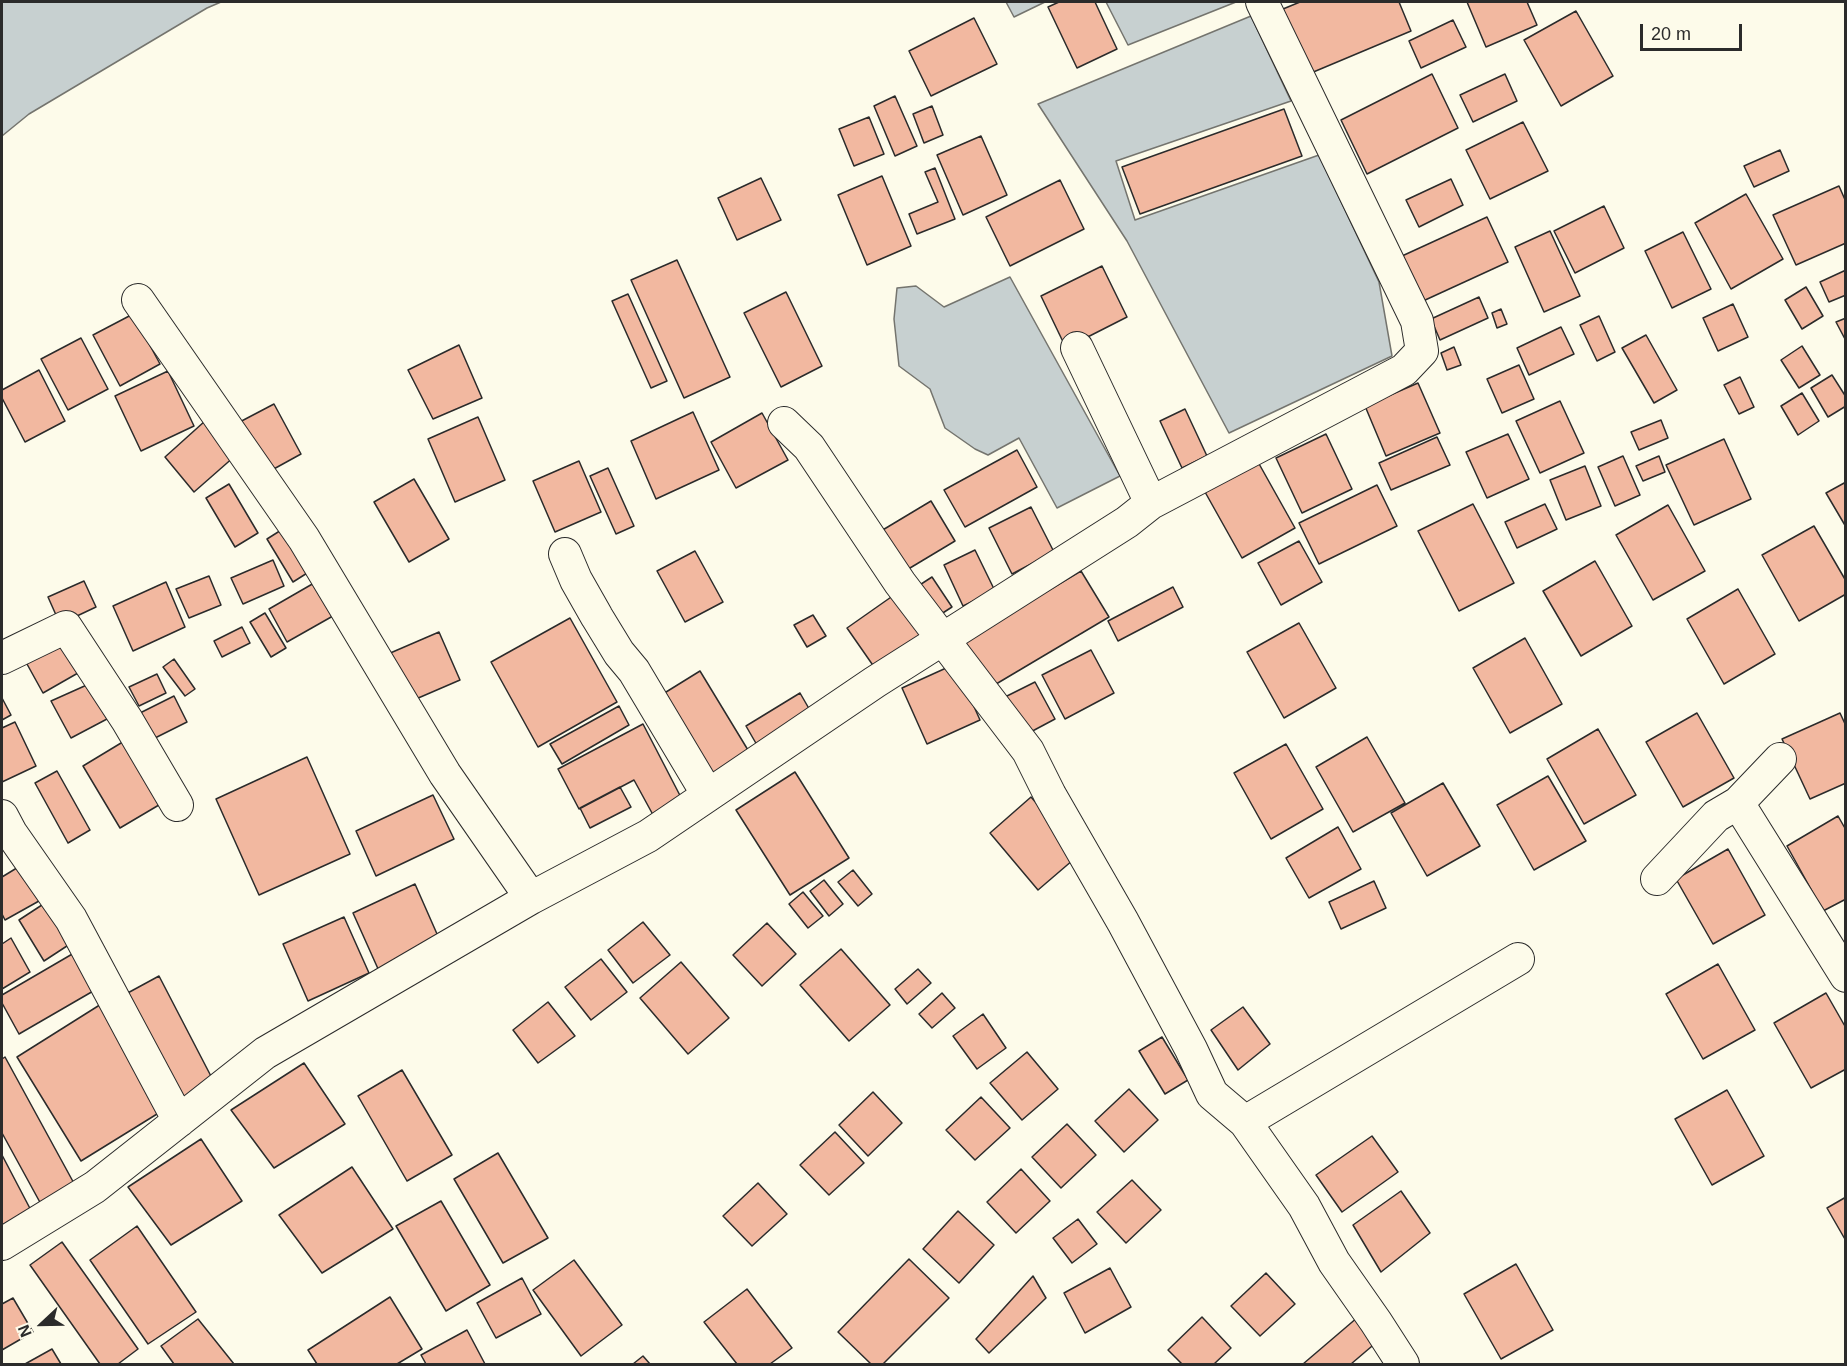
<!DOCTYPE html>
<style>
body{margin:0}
#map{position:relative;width:1847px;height:1366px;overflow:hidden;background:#fdfbea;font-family:Arial,sans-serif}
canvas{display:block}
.frame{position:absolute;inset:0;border:3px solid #2b2b2b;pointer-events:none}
.north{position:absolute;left:12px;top:1294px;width:60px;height:60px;-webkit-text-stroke:4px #fdfbea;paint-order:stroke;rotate:248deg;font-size:16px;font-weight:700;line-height:24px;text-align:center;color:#2b2b2b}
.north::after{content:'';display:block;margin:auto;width:21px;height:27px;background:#2b2b2b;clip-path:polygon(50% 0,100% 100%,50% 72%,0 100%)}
.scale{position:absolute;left:1640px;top:24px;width:102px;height:27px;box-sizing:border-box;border:3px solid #2b2b2b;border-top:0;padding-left:8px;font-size:18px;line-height:21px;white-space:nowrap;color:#2b2b2b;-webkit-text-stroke:4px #fdfbea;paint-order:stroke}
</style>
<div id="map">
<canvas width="1847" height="1366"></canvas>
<div class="frame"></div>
<div class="north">N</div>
<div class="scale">20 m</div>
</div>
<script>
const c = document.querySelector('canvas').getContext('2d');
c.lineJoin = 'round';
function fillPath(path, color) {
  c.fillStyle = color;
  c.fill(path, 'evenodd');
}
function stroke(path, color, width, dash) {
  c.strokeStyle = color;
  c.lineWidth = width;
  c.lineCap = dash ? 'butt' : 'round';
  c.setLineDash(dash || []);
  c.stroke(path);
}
const water = new Path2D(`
 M 2,2 L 221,2 L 207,8 L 29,114 L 2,136 Z
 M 1006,2 L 1045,2 L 1014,17 Z
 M 1106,2 L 1236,2 L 1128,45 Z
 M 1251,16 L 1291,101 L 1116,161 L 1135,220 L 1319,155 L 1379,282 L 1392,356 L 1229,433 L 1127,241 L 1038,104 Z
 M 1010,277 L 1120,476 L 1057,508 L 1019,438 L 988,455 L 975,449 L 945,428 L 930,389 L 899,366 L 894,319 L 897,288 L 916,286 L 944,307 Z`);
fillPath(water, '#c7d0d0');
stroke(water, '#74746e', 1.5);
const building = new Path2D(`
 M 1059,2 L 1095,2 L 1117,49 L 1077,68 L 1048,7 Z
 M 1300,2 L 1399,2 L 1411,31 L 1311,73 L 1283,9 Z
 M 1467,2 L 1527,2 L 1537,25 L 1486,47 Z
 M 1576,11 L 1613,76 L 1561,106 L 1524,40 Z
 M 974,18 L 997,64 L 931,96 L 909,51 Z
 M 1453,20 L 1466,47 L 1421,68 L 1409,41 Z
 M 1432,74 L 1458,128 L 1367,174 L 1341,120 Z
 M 1505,74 L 1517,101 L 1473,122 L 1460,95 Z
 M 895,96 L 917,146 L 895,156 L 874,106 Z
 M 932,106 L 943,135 L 924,143 L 913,114 Z
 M 1284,109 L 1302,156 L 1140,214 L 1122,167 Z
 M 869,117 L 884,154 L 854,166 L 839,129 Z
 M 1523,122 L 1548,171 L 1490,199 L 1466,150 Z
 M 981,136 L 1007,195 L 963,215 L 937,155 Z
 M 1780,150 L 1789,171 L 1754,187 L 1744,166 Z
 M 935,168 L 955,219 L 917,234 L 909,214 L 938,202 L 925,172 Z
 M 882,176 L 911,246 L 867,265 L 838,195 Z
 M 761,178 L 781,220 L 737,240 L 718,198 Z
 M 1451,179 L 1463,205 L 1419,227 L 1406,200 Z
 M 1060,180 L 1084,229 L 1010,266 L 986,217 Z
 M 1839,186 L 1846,202 L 1846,243 L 1796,265 L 1773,215 Z
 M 1746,194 L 1783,259 L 1731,289 L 1695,223 Z
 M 1604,206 L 1624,248 L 1575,273 L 1554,231 Z
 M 1487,217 L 1508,262 L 1423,301 L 1402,256 Z
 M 1550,231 L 1580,296 L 1544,312 L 1515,247 Z
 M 1683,232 L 1711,289 L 1672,308 L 1645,251 Z
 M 677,260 L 730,377 L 684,398 L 631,280 Z
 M 1102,266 L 1127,317 L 1066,348 L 1041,296 Z
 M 1846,270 L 1846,295 L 1829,302 L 1820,282 Z
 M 1806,287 L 1823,316 L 1802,329 L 1785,300 Z
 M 786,292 L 822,366 L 781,387 L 744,313 Z
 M 628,294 L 667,381 L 651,388 L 612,301 Z
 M 1479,297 L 1488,318 L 1440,340 L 1431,319 Z
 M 1733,304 L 1748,337 L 1718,351 L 1703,318 Z
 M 1501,309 L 1507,324 L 1497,328 L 1492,313 Z
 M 133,314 L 160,364 L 120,386 L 93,335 Z
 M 1599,316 L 1615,352 L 1597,361 L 1580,325 Z
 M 1846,318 L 1846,341 L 1836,322 Z
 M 1561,327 L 1574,354 L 1529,375 L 1517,348 Z
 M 1646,335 L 1677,390 L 1654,403 L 1622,348 Z
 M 81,338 L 108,389 L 68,410 L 41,359 Z
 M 459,345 L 482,398 L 433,419 L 408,370 Z
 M 1802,346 L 1820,375 L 1799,388 L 1781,360 Z
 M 1454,347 L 1461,365 L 1447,370 L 1441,353 Z
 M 1519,365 L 1534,399 L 1502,413 L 1487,379 Z
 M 39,370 L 65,421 L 25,442 L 2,398 L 2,390 Z
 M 168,371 L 194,426 L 141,451 L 115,396 Z
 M 1832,375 L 1846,397 L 1846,406 L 1828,417 L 1811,388 Z
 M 1740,377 L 1754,407 L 1739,414 L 1724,385 Z
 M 1418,383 L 1440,433 L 1386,456 L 1365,406 Z
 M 1802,393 L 1819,421 L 1798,435 L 1781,406 Z
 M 1560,401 L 1584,453 L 1540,473 L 1516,421 Z
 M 274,404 L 301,454 L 261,476 L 234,425 Z
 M 1185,409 L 1207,456 L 1182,468 L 1160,421 Z
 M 693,412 L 719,470 L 656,499 L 631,441 Z
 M 762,413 L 788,460 L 736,488 L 711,442 Z
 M 478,417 L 505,480 L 455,502 L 428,439 Z
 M 1661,420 L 1668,438 L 1639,450 L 1631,432 Z
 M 205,421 L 235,456 L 194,492 L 165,457 Z
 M 1326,434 L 1352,489 L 1302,513 L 1276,458 Z
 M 1508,434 L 1529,479 L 1487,498 L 1466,452 Z
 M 1437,437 L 1450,465 L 1391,490 L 1379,463 Z
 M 1724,439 L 1751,499 L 1694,525 L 1666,465 Z
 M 1017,450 L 1037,487 L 965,527 L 944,490 Z
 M 1623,456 L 1640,495 L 1615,506 L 1598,467 Z
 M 1659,456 L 1665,472 L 1643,481 L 1636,466 Z
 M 579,461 L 601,512 L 555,532 L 533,481 Z
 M 1258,462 L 1295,528 L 1242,558 L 1205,492 Z
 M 1585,466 L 1601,506 L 1566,520 L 1550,480 Z
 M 608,468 L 634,526 L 616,534 L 590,476 Z
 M 414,479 L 449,539 L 409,562 L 374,502 Z
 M 1846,482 L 1846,527 L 1826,493 Z
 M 229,484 L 258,533 L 235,547 L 206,498 Z
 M 1377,485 L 1397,526 L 1319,564 L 1299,523 Z
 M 931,501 L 955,541 L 900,574 L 876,534 Z
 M 1473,504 L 1514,583 L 1459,611 L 1418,531 Z
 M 1545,504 L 1557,529 L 1517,548 L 1505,522 Z
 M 1668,505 L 1705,571 L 1653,600 L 1616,535 Z
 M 1031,507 L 1054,552 L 1012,574 L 989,528 Z
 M 1814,526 L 1846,581 L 1846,594 L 1799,621 L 1762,555 Z
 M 286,527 L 312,570 L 293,582 L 267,539 Z
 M 1299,541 L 1322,582 L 1281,605 L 1258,563 Z
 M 975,550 L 995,591 L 963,606 L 944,565 Z
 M 695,551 L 723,602 L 685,622 L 657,571 Z
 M 273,560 L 284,586 L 243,604 L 231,578 Z
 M 1595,561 L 1632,626 L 1581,656 L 1543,591 Z
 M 1081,571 L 1109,617 L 986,690 L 958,644 Z
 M 209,576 L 221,605 L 189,618 L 176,589 Z
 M 932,577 L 952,607 L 935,618 L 915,588 Z
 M 321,579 L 340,612 L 287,642 L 269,609 Z
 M 84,581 L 96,607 L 60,624 L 48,597 Z
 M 166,582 L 185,627 L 133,651 L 113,606 Z
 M 1173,587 L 1183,607 L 1118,641 L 1108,621 Z
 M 1738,589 L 1775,654 L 1724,684 L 1687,619 Z
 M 894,595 L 926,640 L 879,674 L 847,628 Z
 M 265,613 L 286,648 L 271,657 L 250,622 Z
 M 813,615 L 826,636 L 807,647 L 794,625 Z
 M 570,618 L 617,702 L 538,747 L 491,662 Z
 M 1299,623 L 1336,688 L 1284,718 L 1247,652 Z
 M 242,627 L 250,643 L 222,657 L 214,641 Z
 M 439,632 L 460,680 L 409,702 L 388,654 Z
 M 60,638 L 78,673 L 43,693 L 22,655 Z
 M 1525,638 L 1562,704 L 1510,733 L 1473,668 Z
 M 1091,650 L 1114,693 L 1065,719 L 1042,675 Z
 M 174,659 L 195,689 L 185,696 L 163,667 Z
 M 955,664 L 980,720 L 927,744 L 902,688 Z
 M 700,671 L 751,755 L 709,781 L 658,697 Z
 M 157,674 L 166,693 L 139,706 L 129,687 Z
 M 1035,682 L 1055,719 L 1025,735 L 1005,697 Z
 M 89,684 L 107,719 L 71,738 L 51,701 Z
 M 800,693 L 815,719 L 761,752 L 746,726 Z
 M 174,696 L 187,722 L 147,742 L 134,716 Z
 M 2,698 L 11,715 L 2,720 Z
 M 619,706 L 629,725 L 562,764 L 550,744 Z
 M 1697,713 L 1734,778 L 1683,807 L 1646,742 Z
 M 1840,713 L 1846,726 L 1846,783 L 1810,799 L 1782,739 Z
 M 15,722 L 36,766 L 2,782 L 2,728 Z
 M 643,724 L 687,809 L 658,824 L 634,780 L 579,809 L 558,769 Z
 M 1598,729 L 1636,795 L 1584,824 L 1547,759 Z
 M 1367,737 L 1405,803 L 1353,832 L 1316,767 Z
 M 126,740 L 164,802 L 120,828 L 83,766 Z
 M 1286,744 L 1323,809 L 1271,839 L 1234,773 Z
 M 307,757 L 350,854 L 259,895 L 216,799 Z
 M 57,771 L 90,830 L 68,843 L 35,783 Z
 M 795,772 L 849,858 L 790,895 L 736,810 Z
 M 1548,776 L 1586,841 L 1534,870 L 1497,805 Z
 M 1443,783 L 1480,846 L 1427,876 L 1391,813 Z
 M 620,787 L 631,807 L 590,828 L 580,808 Z
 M 433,795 L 454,839 L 376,876 L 356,831 Z
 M 1031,797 L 1080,854 L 1038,890 L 990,833 Z
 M 1838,816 L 1846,830 L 1846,899 L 1823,911 L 1787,846 Z
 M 1338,827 L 1361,869 L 1309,898 L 1286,858 Z
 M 1728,849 L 1765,915 L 1713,944 L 1676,879 Z
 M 20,866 L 39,901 L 5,920 L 2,914 L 2,877 Z
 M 853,870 L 872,894 L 858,906 L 838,882 Z
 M 824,880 L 843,904 L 829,916 L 810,891 Z
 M 1374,881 L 1386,908 L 1341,929 L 1329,902 Z
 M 415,884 L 441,943 L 379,971 L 353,913 Z
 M 803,892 L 823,916 L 808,928 L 789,904 Z
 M 45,903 L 70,944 L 44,961 L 19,920 Z
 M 344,917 L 369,973 L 308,1001 L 283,944 Z
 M 643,922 L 670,955 L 633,983 L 608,950 Z
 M 767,923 L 796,954 L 762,986 L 733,955 Z
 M 11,938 L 30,972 L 2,989 L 2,944 Z
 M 841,949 L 890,1005 L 849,1041 L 800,985 Z
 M 74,953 L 95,990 L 19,1034 L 2,1003 L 2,995 Z
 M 601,959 L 627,992 L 591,1020 L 565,987 Z
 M 681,962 L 729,1018 L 688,1054 L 640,998 Z
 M 1718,964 L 1755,1030 L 1703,1059 L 1666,994 Z
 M 918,969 L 931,983 L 907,1004 L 895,989 Z
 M 159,976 L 214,1082 L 178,1101 L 124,995 Z
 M 942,993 L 955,1008 L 932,1028 L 919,1014 Z
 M 1826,993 L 1846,1028 L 1846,1069 L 1811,1088 L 1774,1023 Z
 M 106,1001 L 170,1106 L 81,1161 L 17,1057 Z
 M 548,1002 L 575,1036 L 538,1063 L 513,1030 Z
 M 1243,1007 L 1270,1044 L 1238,1070 L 1211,1030 Z
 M 983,1014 L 1006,1048 L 977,1069 L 953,1036 Z
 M 1162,1037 L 1188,1080 L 1165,1094 L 1139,1051 Z
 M 1027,1052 L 1058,1089 L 1022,1120 L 990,1083 Z
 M 5,1057 L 76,1187 L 42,1206 L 2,1133 L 2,1059 Z
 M 304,1063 L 345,1124 L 274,1168 L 231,1110 Z
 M 402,1070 L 452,1155 L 407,1181 L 358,1096 Z
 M 1129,1089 L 1158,1120 L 1124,1152 L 1095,1121 Z
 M 1727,1090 L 1764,1156 L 1712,1185 L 1675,1119 Z
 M 873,1092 L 902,1123 L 868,1156 L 839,1125 Z
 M 981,1097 L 1010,1128 L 975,1160 L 946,1130 Z
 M 1067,1124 L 1096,1155 L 1061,1188 L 1032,1157 Z
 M 835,1132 L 864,1163 L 829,1195 L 800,1165 Z
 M 1372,1136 L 1398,1172 L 1342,1212 L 1316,1175 Z
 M 201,1139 L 242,1201 L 171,1245 L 128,1187 Z
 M 498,1153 L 548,1238 L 503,1263 L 454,1179 Z
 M 2,1155 L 35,1218 L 6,1234 L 2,1225 Z
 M 352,1167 L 393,1229 L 322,1273 L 279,1215 Z
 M 1021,1169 L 1050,1201 L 1016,1233 L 987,1202 Z
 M 1132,1180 L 1161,1210 L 1126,1243 L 1097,1212 Z
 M 758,1183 L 787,1214 L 752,1246 L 723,1216 Z
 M 1401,1191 L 1430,1233 L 1381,1272 L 1353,1225 Z
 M 1846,1197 L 1846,1241 L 1827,1208 Z
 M 441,1201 L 490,1285 L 446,1311 L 396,1226 Z
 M 958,1211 L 994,1245 L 959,1283 L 923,1249 Z
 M 1078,1219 L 1097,1244 L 1072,1263 L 1053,1238 Z
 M 137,1226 L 196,1312 L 148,1344 L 90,1260 Z
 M 62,1242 L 138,1349 L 118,1364 L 100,1364 L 30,1265 Z
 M 909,1259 L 949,1298 L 883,1364 L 871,1364 L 838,1332 Z
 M 574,1260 L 622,1325 L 581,1356 L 533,1290 Z
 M 1516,1264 L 1553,1330 L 1501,1359 L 1464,1294 Z
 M 1110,1268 L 1131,1307 L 1085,1333 L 1064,1293 Z
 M 1266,1273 L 1295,1304 L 1260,1336 L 1231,1306 Z
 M 1033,1276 L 1046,1298 L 989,1353 L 976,1339 Z
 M 522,1278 L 541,1314 L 496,1338 L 477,1303 Z
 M 747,1289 L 792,1348 L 770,1364 L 737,1364 L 704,1322 Z
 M 390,1297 L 422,1349 L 397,1364 L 317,1364 L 308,1350 Z
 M 13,1298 L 33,1332 L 2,1350 L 2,1304 Z
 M 1202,1317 L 1231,1348 L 1214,1364 L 1182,1364 L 1168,1350 Z
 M 1358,1317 L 1378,1341 L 1351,1364 L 1303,1364 Z
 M 198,1319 L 234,1364 L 174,1364 L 161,1346 Z
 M 467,1330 L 485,1364 L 426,1364 L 421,1355 Z
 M 52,1349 L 61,1364 L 25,1364 Z
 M 643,1356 L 650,1364 L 633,1364 Z`);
fillPath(building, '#f2b8a0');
stroke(building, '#2b2b2b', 1.5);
const minor = new Path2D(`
 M 138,300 L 304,539 L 445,774 L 531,898
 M 1077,348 L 1151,503
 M 784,423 L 809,447 L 900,583 L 1028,751 L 1050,795 L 1123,922 L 1191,1049 L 1212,1094 L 1245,1122 L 1304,1206 L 1334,1262 L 1376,1322 L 1403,1364
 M 565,554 L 576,580 L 597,617 L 619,653 L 634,671 L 708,795
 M 2,658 L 66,627 L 127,720 L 177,805
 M 1738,803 L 1846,976
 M 2,816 L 11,833 L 71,919 L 179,1121
 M 1657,879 L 1716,816 L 1738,803 L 1780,759
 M 1245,1122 L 1518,959
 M 2,1244 L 95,1187 L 265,1053 L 531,898 L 648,836 L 875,682 L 1127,522 L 1151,503 L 1404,370 L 1422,351 L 1417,321 L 1262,2`);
stroke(minor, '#2b2b2b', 34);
stroke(minor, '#fdfbea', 32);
</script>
